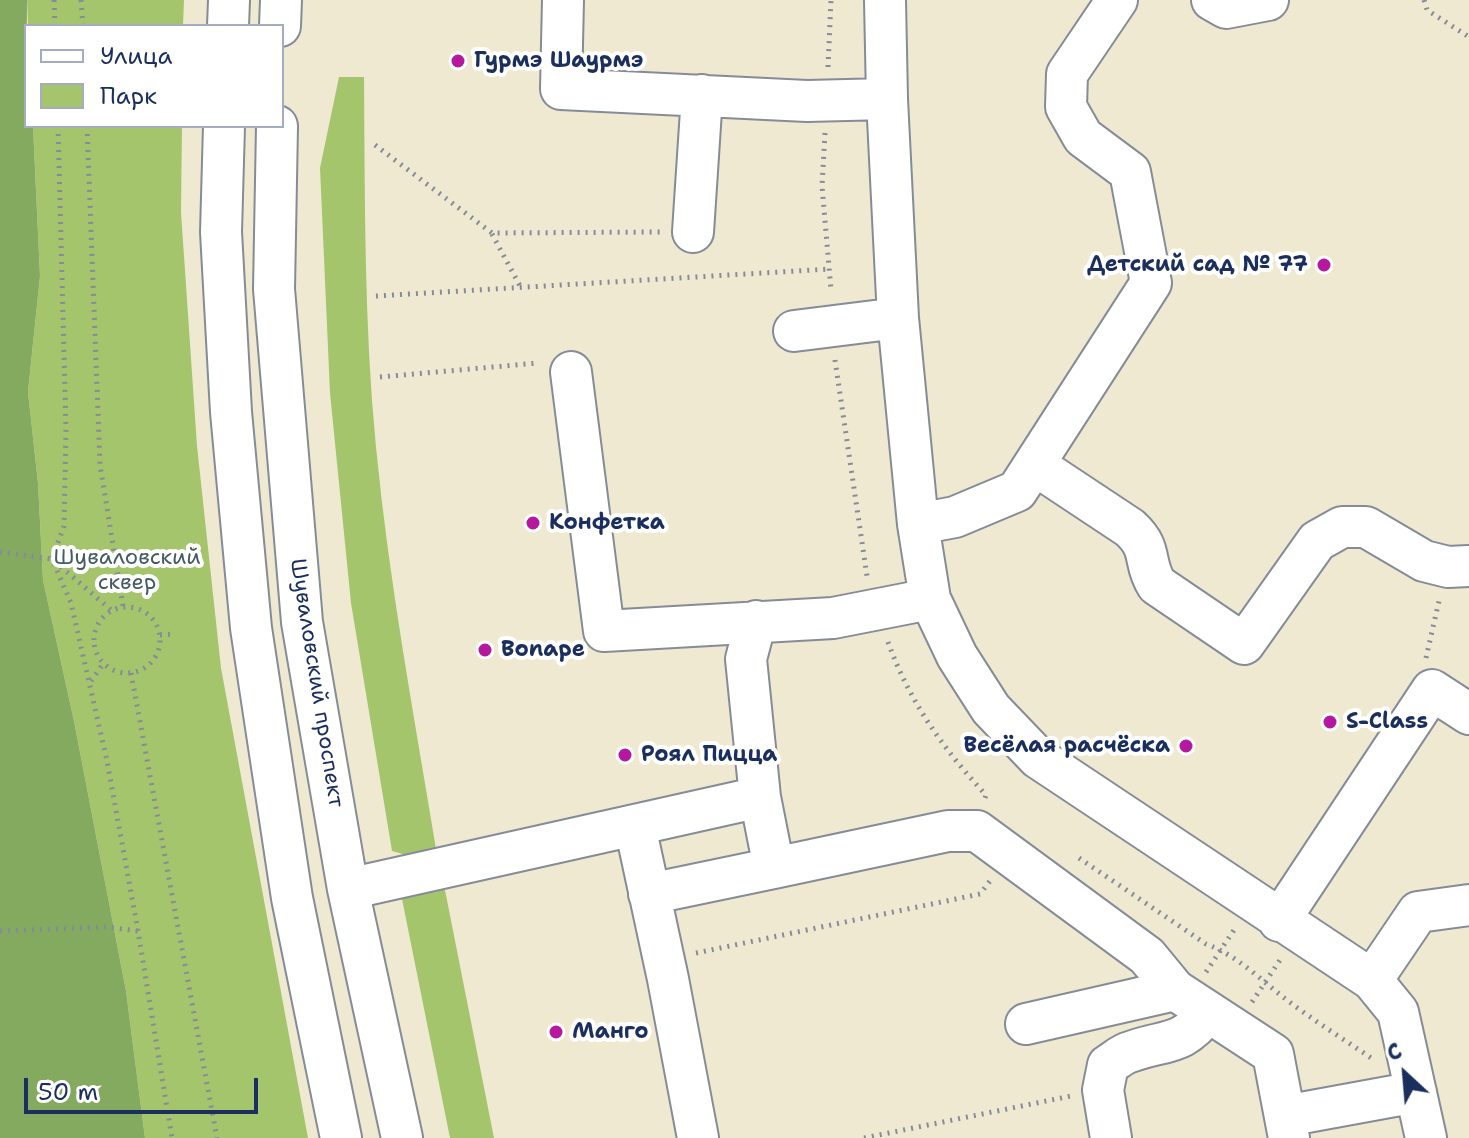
<!DOCTYPE html>
<meta charset="utf-8">
<style>
body{margin:0}
#map{position:relative;width:1469px;height:1138px;overflow:hidden;background:#efe9d1;font-family:"Shantell Sans",sans-serif}
canvas{display:block}
.legend{position:absolute;left:24px;top:24px;width:260px;height:104px;box-sizing:border-box;background:#fff;border:2px solid #a4acbf;margin:0;padding:10px 14px;list-style:none;font-size:24px;color:#1b2f5e}
.legend li{display:flex;align-items:center;gap:16px;height:40px}
.legend b{width:40px;border:2px solid #a4acbf}
.north{position:absolute;left:1365px;top:1034px;width:80px;height:80px;-webkit-text-stroke:6px #fff;paint-order:stroke;rotate:334deg;font-size:22px;font-weight:700;line-height:32px;text-align:center;color:#1b2f5e}
.north::after{content:'';display:block;margin:auto;width:28px;height:36px;background:#1b2f5e;clip-path:polygon(50% 0,100% 100%,50% 72%,0 100%)}
.scale{position:absolute;left:24px;top:1078px;width:234px;height:36px;box-sizing:border-box;border:4px solid #1b2f5e;border-top:0;padding-left:10px;font-size:24px;line-height:28px;white-space:nowrap;color:#1b2f5e;-webkit-text-stroke:6px #fff;paint-order:stroke}
</style>
<div id="map">
<canvas width="1469" height="1138"></canvas>
<ul class="legend">
<li><b style="height:10px;background:#fff"></b>Улица</li>
<li><b style="height:22px;background:#a5c56d"></b>Парк</li>
</ul>
<div class="north">С</div>
<div class="scale">50 m</div>
</div>
<script>
const c = document.querySelector('canvas').getContext('2d');
c.lineJoin = 'round';
function fillPath(path, color) {
  c.fillStyle = color;
  c.fill(path, 'evenodd');
}
function stroke(path, color, width, dash) {
  c.strokeStyle = color;
  c.lineWidth = width;
  c.lineCap = dash ? 'butt' : 'round';
  c.setLineDash(dash || []);
  c.stroke(path);
}
function drawText(font, color, halo, rows, align = 'center') {
  c.font = font + ' "Shantell Sans",sans-serif';
  c.lineWidth = 8;
  c.setLineDash([]);
  c.textBaseline = 'middle';
  c.strokeStyle = halo;
  c.fillStyle = color;
  for (const [text, x, y, turn = 0] of rows) {
    c.save();
    c.translate(x, y);
    c.rotate((+turn || 0) * Math.PI / 180);
    c.textAlign = isNaN(turn) ? turn : align;
    if (halo) c.strokeText(text, 0, 0);
    c.fillText(text, 0, 0);
    c.restore();
  }
}
fillPath(new Path2D(`
 M 27,0 L 184,0 L 183,26 L 28,26 Z
 M 339,77 L 364,77 C 365,201 364,324 376,447 C 389,582 414,715 436,849 L 406,855 L 392,851 L 351,603 L 330,393 L 320,168 Z
 M 33,126 L 182,126 L 181,212 L 197,446 L 221,668 L 308,1138 L 145,1138 L 126,991 L 74,721 L 43,580 L 38,483 L 28,392 L 40,276 Z
 M 444,885 L 494,1138 L 450,1138 L 402,899 L 415,890 Z`), '#a5c56d');
fillPath(new Path2D(`
 M 0,0 L 27,0 L 26,126 L 33,126 L 40,276 L 28,392 L 38,483 L 43,580 L 74,721 L 126,991 L 145,1138 L 0,1138 Z`), '#84aa60');
const minor = new Path2D(`
 M 563,0 L 561,89 L 807,101 L 887,99
 M 885,0 L 887,99 L 898,318 L 918,524 L 930,599 L 957,656 L 991,709 L 1038,758 L 1372,980 L 1398,1012 L 1426,1138
 M 1212,0 L 1226,8 L 1268,0
 M 228,26 L 229,0
 M 280,26 L 281,0
 M 224,126 L 221,232 L 231,412 L 251,628 L 292,898 L 341,1138
 M 277,126 L 274,289 L 302,622 L 348,889 L 402,1138
 M 693,232 L 702,95
 M 794,331 L 898,318
 M 571,372 L 604,631 L 833,618 L 930,599
 M 1035,465 L 1130,528 C 1154,550 1142,562 1157,585 L 1244,644 L 1317,541 L 1342,527 L 1366,527 L 1424,561 L 1448,567 L 1469,566
 M 918,524 L 955,517 L 1017,491 L 1151,283 L 1130,172 L 1083,137 L 1066,107 L 1067,74 L 1117,0
 M 756,621 L 746,659 L 760,797 L 774,868 L 948,831 L 977,831 L 1147,956 L 1175,990 L 1273,1054 L 1289,1138
 M 635,826 L 668,979 L 698,1138
 M 348,889 L 760,797
 M 649,894 L 774,868
 M 1279,921 L 1432,690 L 1469,714
 M 1372,980 L 1418,912 L 1469,905
 M 1026,1024 L 1175,990
 M 1285,1116 L 1416,1092
 M 1111,1138 L 1103,1090 L 1108,1065 C 1115,1061 1122,1054 1130,1052 C 1165,1039 1182,1047 1207,1013`);
stroke(minor, '#858c98', 44);
stroke(new Path2D(`
 M 54,0 L 55,26
 M 81,0 L 83,26
 M 1424,0 L 1427,10 L 1469,37
 M 828,67 L 831,0
 M 58,126 L 66,429 L 64,526 L 52,559 L 71,603 L 107,761 L 138,931 L 172,1138
 M 87,126 L 100,465 L 123,606
 M 825,133 L 822,186 L 831,290
 M 375,145 L 492,233 L 661,232
 M 492,234 L 520,286
 M 376,296 L 830,269
 M 835,360 L 867,576
 M 380,377 L 538,363
 M 0,552 L 52,559 L 111,610
 M94 640a33 33 0 1 1 66 0a33 33 0 1 1-66 0Z
 M 160,635 L 175,634
 M 888,642 C 909,701 944,750 986,795 L 985,798
 M 1426,658 L 1439,601
 M 131,673 L 217,1138
 M 91,681 L 103,664
 M 1079,858 L 1206,944 C 1236,955 1259,978 1283,997 C 1311,1019 1342,1038 1371,1058
 M 0,931 L 107,927 L 138,931
 M 696,953 L 980,894 L 990,881
 M 1206,972 L 1234,930
 M 1252,1002 L 1280,960
 M 864,1138 L 1071,1096`), '#858c98', 5, [2, 6]);
stroke(minor, '#fff', 40);
for (const [x, y, r, color] of [
 [458,61,8,"#b5179e"],
 [1324,265,8,"#b5179e"],
 [533,523,8,"#b5179e"],
 [485,650,8,"#b5179e"],
 [1330,722,8,"#b5179e"],
 [1186,746,8,"#b5179e"],
 [625,755,8,"#b5179e"],
 [556,1032,8,"#b5179e"]
]) {
  const dot = new Path2D();
  dot.arc(x, y, r, 0, 2 * Math.PI);
  c.fillStyle = color;
  c.fill(dot);
  stroke(dot, '#fff', 3);
}
drawText('bold 22px', '#1b2f5e', '#fff', [
 ["Гурмэ Шаурмэ",474,61],
 ["Детский сад № 77",1308,265,"right"],
 ["Конфетка",549,523],
 ["Bonape",501,650],
 ["S-Class",1346,722],
 ["Весёлая расчёска",1170,746,"right"],
 ["Роял Пицца",641,755],
 ["Манго",572,1032]
], 'left');
drawText('22px', '#445c62', '#fff', [
 ["Шуваловский",127,558],
 ["сквер",127,583]
]);
drawText('22px', '#1b2f5e', '#fff', [
 ["Шуваловский проспект",316,683,81]
]);
</script>
